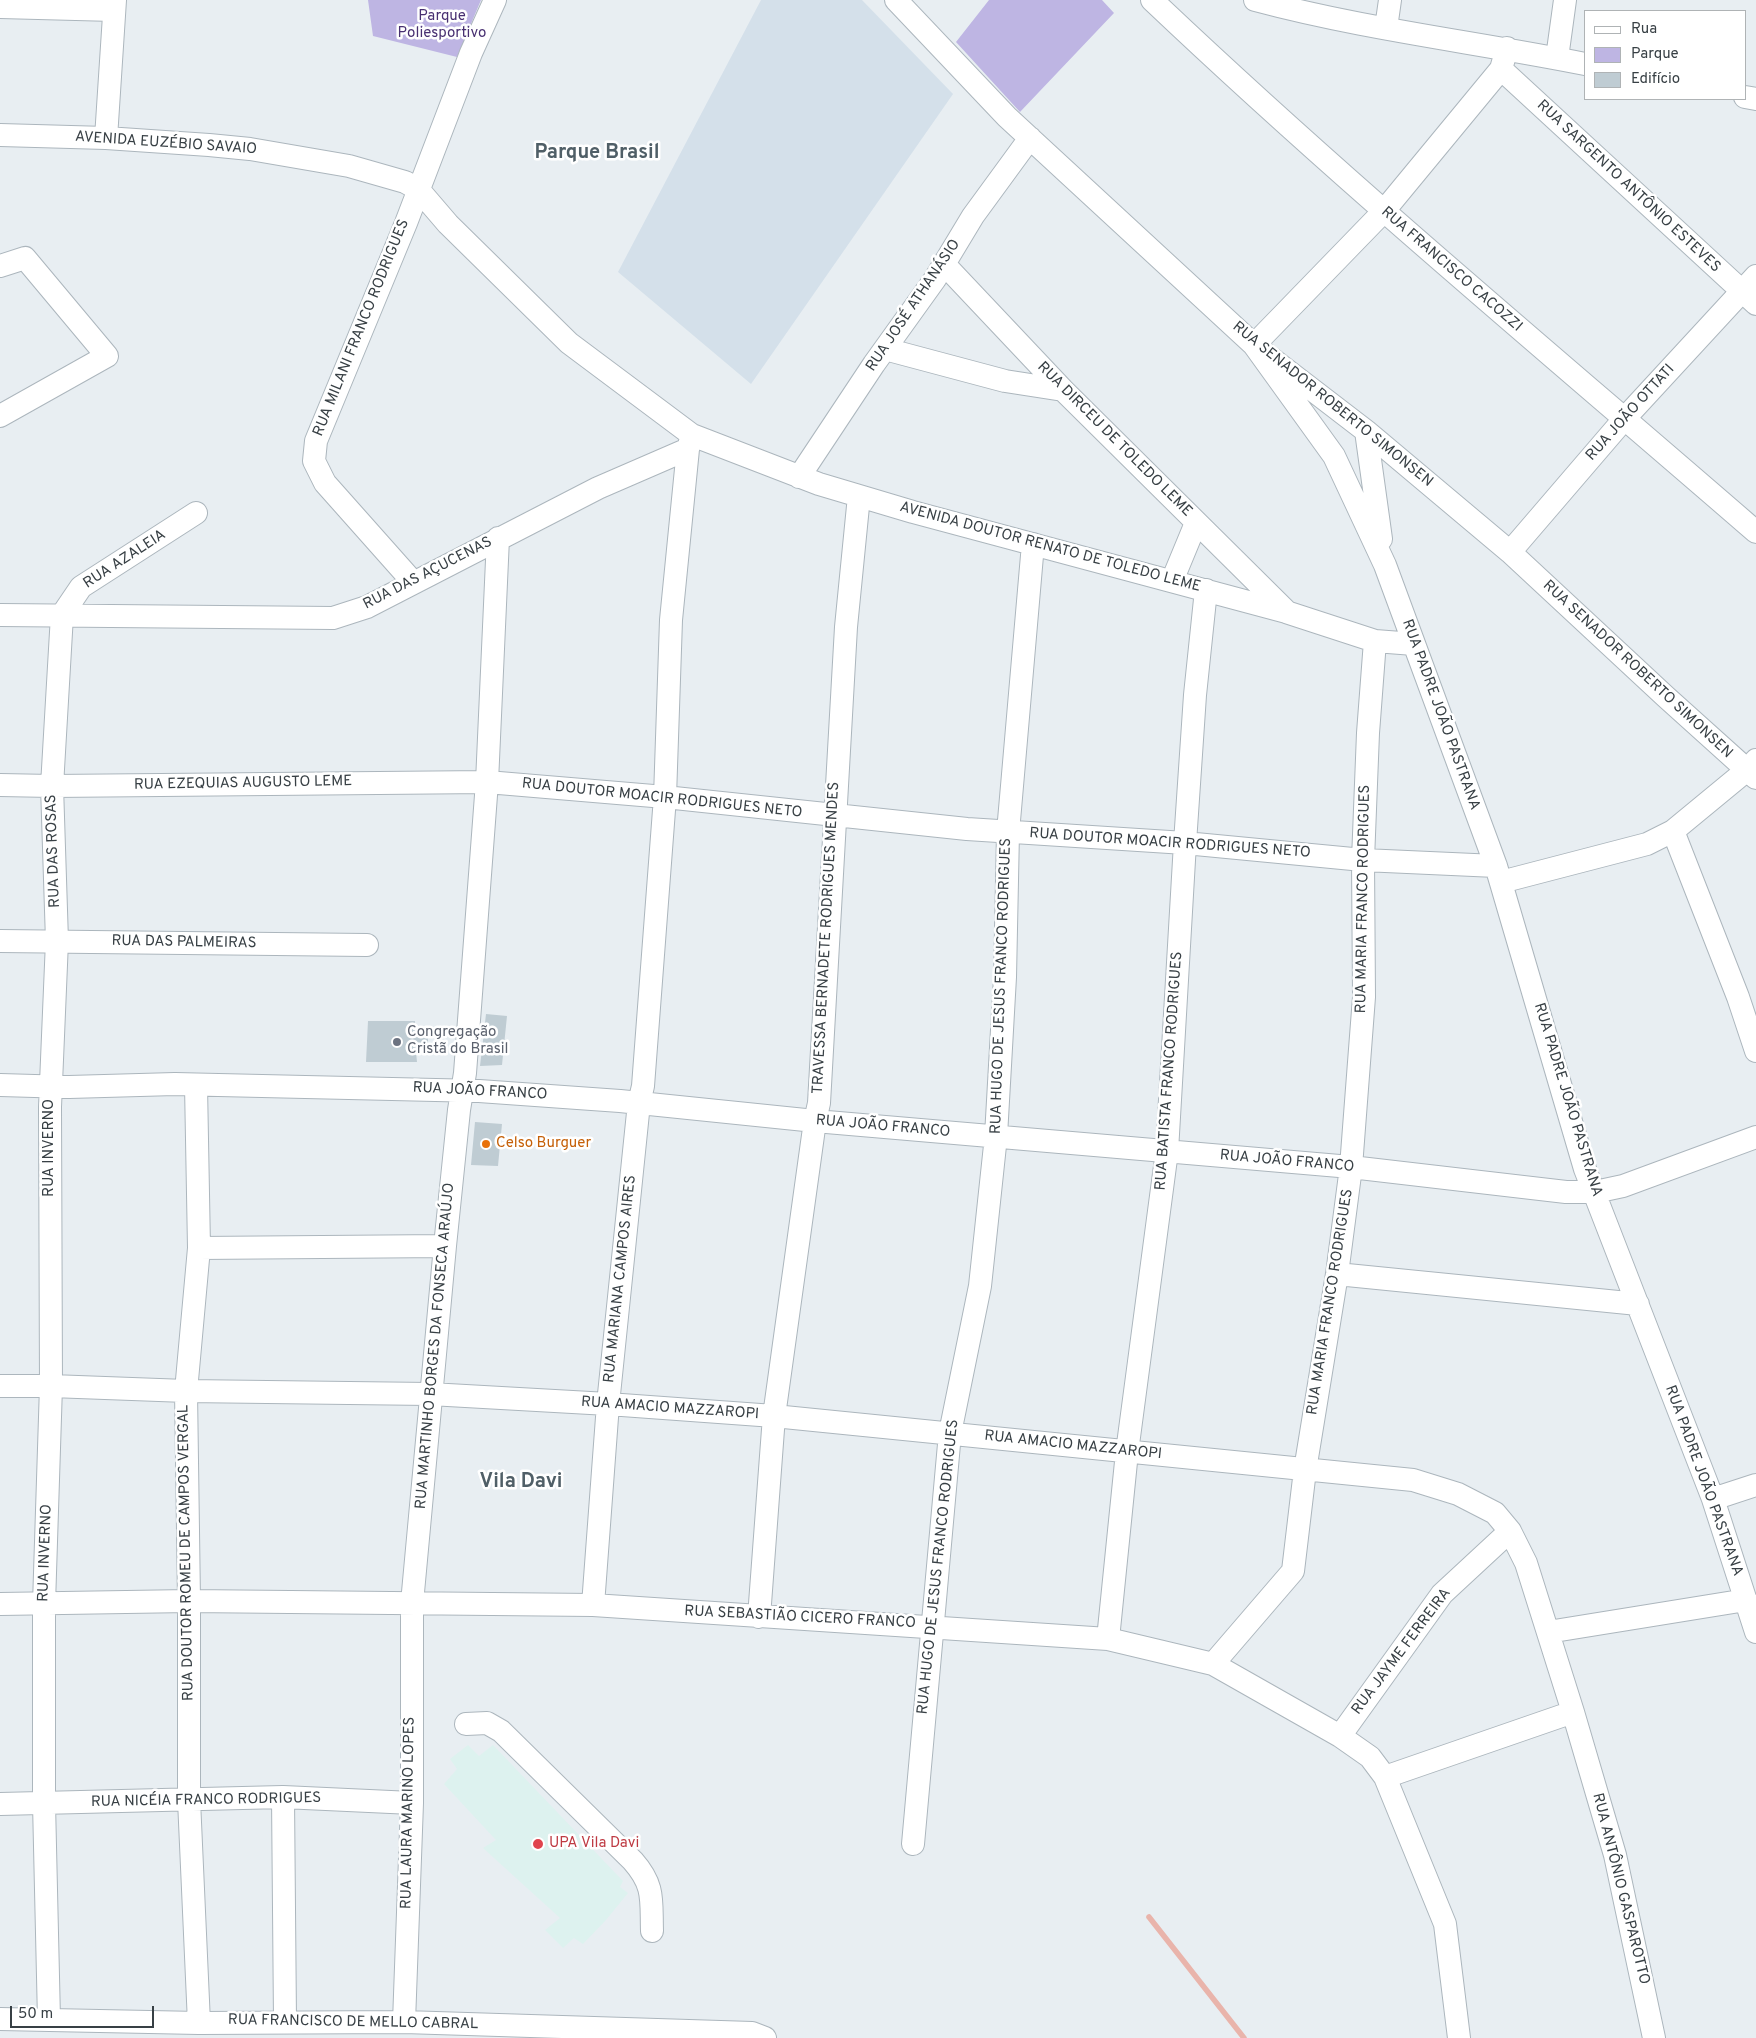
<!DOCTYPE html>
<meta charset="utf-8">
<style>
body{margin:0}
#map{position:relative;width:1756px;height:2038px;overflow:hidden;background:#e8eef2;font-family:Overpass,sans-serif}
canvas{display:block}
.legend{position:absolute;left:1584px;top:10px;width:162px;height:90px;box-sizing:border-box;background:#fff;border:1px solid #afb3b5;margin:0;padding:6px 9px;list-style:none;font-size:15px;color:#384045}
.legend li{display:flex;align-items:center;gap:10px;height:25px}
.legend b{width:25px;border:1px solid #afb3b5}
.scale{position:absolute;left:10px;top:2006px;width:144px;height:22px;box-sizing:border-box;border:2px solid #384045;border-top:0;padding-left:6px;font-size:15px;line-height:18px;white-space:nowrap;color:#384045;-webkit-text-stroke:4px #fff;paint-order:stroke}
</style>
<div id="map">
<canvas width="1756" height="2038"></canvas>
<ul class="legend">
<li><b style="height:6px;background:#fff"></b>Rua</li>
<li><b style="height:14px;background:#beb5e3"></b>Parque</li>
<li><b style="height:14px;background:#bfccd3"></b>Edifício</li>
</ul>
<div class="scale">50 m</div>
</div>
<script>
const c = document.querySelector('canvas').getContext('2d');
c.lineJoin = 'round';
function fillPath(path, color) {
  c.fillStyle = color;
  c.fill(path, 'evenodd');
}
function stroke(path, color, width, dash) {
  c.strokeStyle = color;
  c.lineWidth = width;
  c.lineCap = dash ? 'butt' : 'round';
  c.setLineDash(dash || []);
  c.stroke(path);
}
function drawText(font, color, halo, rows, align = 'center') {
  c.font = font + ' Overpass,sans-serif';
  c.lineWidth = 5;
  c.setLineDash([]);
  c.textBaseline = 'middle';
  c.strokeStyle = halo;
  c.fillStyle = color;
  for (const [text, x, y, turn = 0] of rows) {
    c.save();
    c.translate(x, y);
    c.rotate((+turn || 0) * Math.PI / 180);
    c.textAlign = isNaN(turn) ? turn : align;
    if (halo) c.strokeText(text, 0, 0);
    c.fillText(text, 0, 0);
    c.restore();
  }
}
fillPath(new Path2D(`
 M 761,0 L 862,0 L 953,94 L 751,384 L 618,272 Z`), '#d4e0ea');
fillPath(new Path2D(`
 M 468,1745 L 479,1756 L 493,1745 L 623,1881 L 620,1887 L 628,1893 L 606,1920 L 583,1944 L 574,1938 L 563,1948 L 545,1930 L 560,1918 L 483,1848 L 496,1840 L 444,1784 L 457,1769 L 450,1759 Z`), '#ddf2ef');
fillPath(new Path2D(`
 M 368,0 L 481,0 L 457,57 L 373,36 Z
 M 989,0 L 1102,0 L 1114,13 L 1020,112 L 956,42 Z`), '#beb5e3');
stroke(new Path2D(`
 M 1149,1917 L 1244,2038`), '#e9b4ab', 5.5);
fillPath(new Path2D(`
 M 486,1014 L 507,1016 L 502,1065 L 480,1066 Z
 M 368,1021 L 415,1021 L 415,1034 L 428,1034 L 428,1050 L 416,1052 L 417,1062 L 366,1062 Z
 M 475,1122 L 502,1124 L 498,1166 L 471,1165 Z`), '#bfccd3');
const minor = new Path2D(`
 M 896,0 L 1007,117 L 1254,345 L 1366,431 L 1510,552 L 1666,697 L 1756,778
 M 1152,0 C 1347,185 1553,356 1756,532
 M 1255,0 C 1363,29 1475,42 1585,64
 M 0,7 L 114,10
 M 1386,28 L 1390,0
 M 1557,58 L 1565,0
 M 1501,69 L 1756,304
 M 1745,97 L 1756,99
 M 0,135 L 106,138 L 209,145 L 250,149 L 349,166 L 405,182 L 418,189 L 448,224 L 569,343 L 692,435 L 819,484 L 913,512 L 1286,612 L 1375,641 L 1414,644
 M 106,138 L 115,0
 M 944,264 L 1063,390 L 1286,611
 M 0,266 L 25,258 L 107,356 L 0,416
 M 1254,345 L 1334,456 L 1385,565 L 1496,866 L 1585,1169 L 1713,1499 L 1756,1632
 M 1254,345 L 1383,212 L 1501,69 L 1507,48
 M 885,349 L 1005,381 L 1063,390
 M 1366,431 L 1381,539
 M 799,477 L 874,364 L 935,279 L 973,216 L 1030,138
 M 1510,552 L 1625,418 L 1756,276
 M 1172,581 L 1196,523
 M 413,582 L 325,483 L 314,461 L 316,441 L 406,223 L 471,53 L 495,0
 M 0,615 L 333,618 L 367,607 L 598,488 L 688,449
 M 0,785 L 52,786 L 487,782 L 665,797 L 967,829 L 1185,843 L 1363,860 L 1496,866
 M 1673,831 L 1738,997 L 1756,1051
 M 1501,882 L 1647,844 L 1673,831 L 1747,770 L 1756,760
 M 0,941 L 367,945
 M 0,1085 L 69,1087 L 175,1084 L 479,1091 L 620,1101 L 815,1121 L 1351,1167 L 1566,1192 L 1595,1192 L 1623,1186 L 1756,1137
 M 196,1085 L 199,1248 L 186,1391 L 189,1601 L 189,1800 L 199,2023
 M 199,1248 L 445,1246
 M 1337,1274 L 1638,1304
 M 0,1386 L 51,1386 L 186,1391 L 430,1394 L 608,1404 L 774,1416 L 1413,1480 L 1458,1494 L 1495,1513 L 1510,1531 L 1526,1563 L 1573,1712 L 1615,1855 L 1654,2038
 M 1713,1499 L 1756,1485
 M 0,1604 L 189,1601 L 593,1605 L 1108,1639 L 1213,1664 L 1340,1736 L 1370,1757 L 1385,1777 L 1445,1924 L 1459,2038
 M 593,1605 L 608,1404 L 639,1103 L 643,1086 L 665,797 L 671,620 L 688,449 L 692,435
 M 759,1617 L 774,1416 L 815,1121 L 819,1103 L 846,627 L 859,496
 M 1548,1632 L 1746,1600
 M 1108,1639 L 1127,1452 L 1167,1151 L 1185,843 L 1195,695 L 1206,590
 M 1213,1664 L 1293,1571 L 1305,1470 L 1337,1274 L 1351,1167 L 1364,997 L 1363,860 L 1368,733 L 1375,641
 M 466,1724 L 487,1723 L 501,1731 L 633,1861 C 655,1886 651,1900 652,1931
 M 1340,1736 L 1442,1594 L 1510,1531
 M 1385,1777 L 1573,1712
 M 283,1797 L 285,2021
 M 0,1804 L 283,1797 L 412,1803
 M 913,1844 L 950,1433 L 980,1286 L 996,1136 L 1005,977 L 1008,832 L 1033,544
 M 0,2019 L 199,2023 L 404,2022 L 752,2033 L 765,2038
 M 49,2020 L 44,1803 L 44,1604 L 51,1386 L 50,1107 L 57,941 L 52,786 L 62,615 L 81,587 L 196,513
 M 404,2022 L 412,1803 L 412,1603 L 445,1246 L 459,1110 L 465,1073 L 487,782 L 498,538`);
stroke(minor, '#acb6bd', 24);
stroke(minor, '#fff', 22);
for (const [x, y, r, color] of [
 [397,1042,5,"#6b7280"],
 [486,1144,5,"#e8710a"],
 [538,1844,6,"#e0444e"]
]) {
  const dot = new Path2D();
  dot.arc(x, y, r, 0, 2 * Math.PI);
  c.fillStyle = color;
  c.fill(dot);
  stroke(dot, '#fff', 2);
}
drawText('15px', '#483071', '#fff', [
 ["Parque",442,17],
 ["Poliesportivo",442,34]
]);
drawText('15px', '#384045', '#fff', [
 ["AVENIDA EUZÉBIO SAVAIO",166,144,4],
 ["RUA SARGENTO ANTÔNIO ESTEVES",1628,187,43],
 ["RUA FRANCISCO CACOZZI",1451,270,41],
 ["RUA JOSÉ ATHANÁSIO",914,306,-56],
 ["RUA MILANI FRANCO RODRIGUES",362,328,-68],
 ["RUA SENADOR ROBERTO SIMONSEN",1332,405,39],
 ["RUA JOÃO OTTATI",1631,413,-48],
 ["RUA DIRCEU DE TOLEDO LEME",1114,440,45],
 ["AVENIDA DOUTOR RENATO DE TOLEDO LEME",1050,548,15],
 ["RUA AZALEIA",125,560,-33],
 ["RUA DAS AÇUCENAS",428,574,-27],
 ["RUA SENADOR ROBERTO SIMONSEN",1637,670,43],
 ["RUA PADRE JOÃO PASTRANA",1440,715,70],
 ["RUA EZEQUIAS AUGUSTO LEME",243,784,-1],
 ["RUA DOUTOR MOACIR RODRIGUES NETO",662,799,6],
 ["RUA DOUTOR MOACIR RODRIGUES NETO",1170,844,4],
 ["RUA DAS ROSAS",54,851,-92],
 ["RUA MARIA FRANCO RODRIGUES",1364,899,-89],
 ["TRAVESSA BERNADETE RODRIGUES MENDES",827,938,-87],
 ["RUA DAS PALMEIRAS",184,943,1],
 ["RUA HUGO DE JESUS FRANCO RODRIGUES",1002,986,-88],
 ["RUA BATISTA FRANCO RODRIGUES",1170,1071,-86],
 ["RUA JOÃO FRANCO",480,1092,3],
 ["RUA PADRE JOÃO PASTRANA",1567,1100,73],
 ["RUA JOÃO FRANCO",883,1127,5],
 ["RUA INVERNO",50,1148,-90],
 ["RUA JOÃO FRANCO",1287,1162,5],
 ["RUA MARIANA CAMPOS AIRES",621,1279,-84],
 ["RUA MARIA FRANCO RODRIGUES",1331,1302,-81],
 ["RUA MARTINHO BORGES DA FONSECA ARAÚJO",436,1346,-85],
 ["RUA AMACIO MAZZAROPI",670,1409,4],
 ["RUA AMACIO MAZZAROPI",1073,1446,6],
 ["RUA PADRE JOÃO PASTRANA",1703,1481,70],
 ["RUA INVERNO",46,1553,-88],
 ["RUA DOUTOR ROMEU DE CAMPOS VERGAL",187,1553,-91],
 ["RUA HUGO DE JESUS FRANCO RODRIGUES",939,1567,-84],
 ["RUA SEBASTIÃO CICERO FRANCO",800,1618,3],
 ["RUA JAYME FERREIRA",1402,1652,-53],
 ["RUA NICÉIA FRANCO RODRIGUES",206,1801,-1],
 ["RUA LAURA MARINO LOPES",409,1813,-89],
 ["RUA ANTÔNIO GASPAROTTO",1620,1889,76],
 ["RUA FRANCISCO DE MELLO CABRAL",353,2023,1]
]);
drawText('15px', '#5b616d', '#fff', [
 ["Congregação",407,1033],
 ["Cristã do Brasil",407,1050]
], 'left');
drawText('15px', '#c56008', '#fff', [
 ["Celso Burguer",496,1144]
], 'left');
drawText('15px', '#be3a42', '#fff', [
 ["UPA Vila Davi",549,1844]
], 'left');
drawText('bold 20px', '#505f67', '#fff', [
 ["Parque Brasil",597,154],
 ["Vila Davi",521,1483]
]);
</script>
